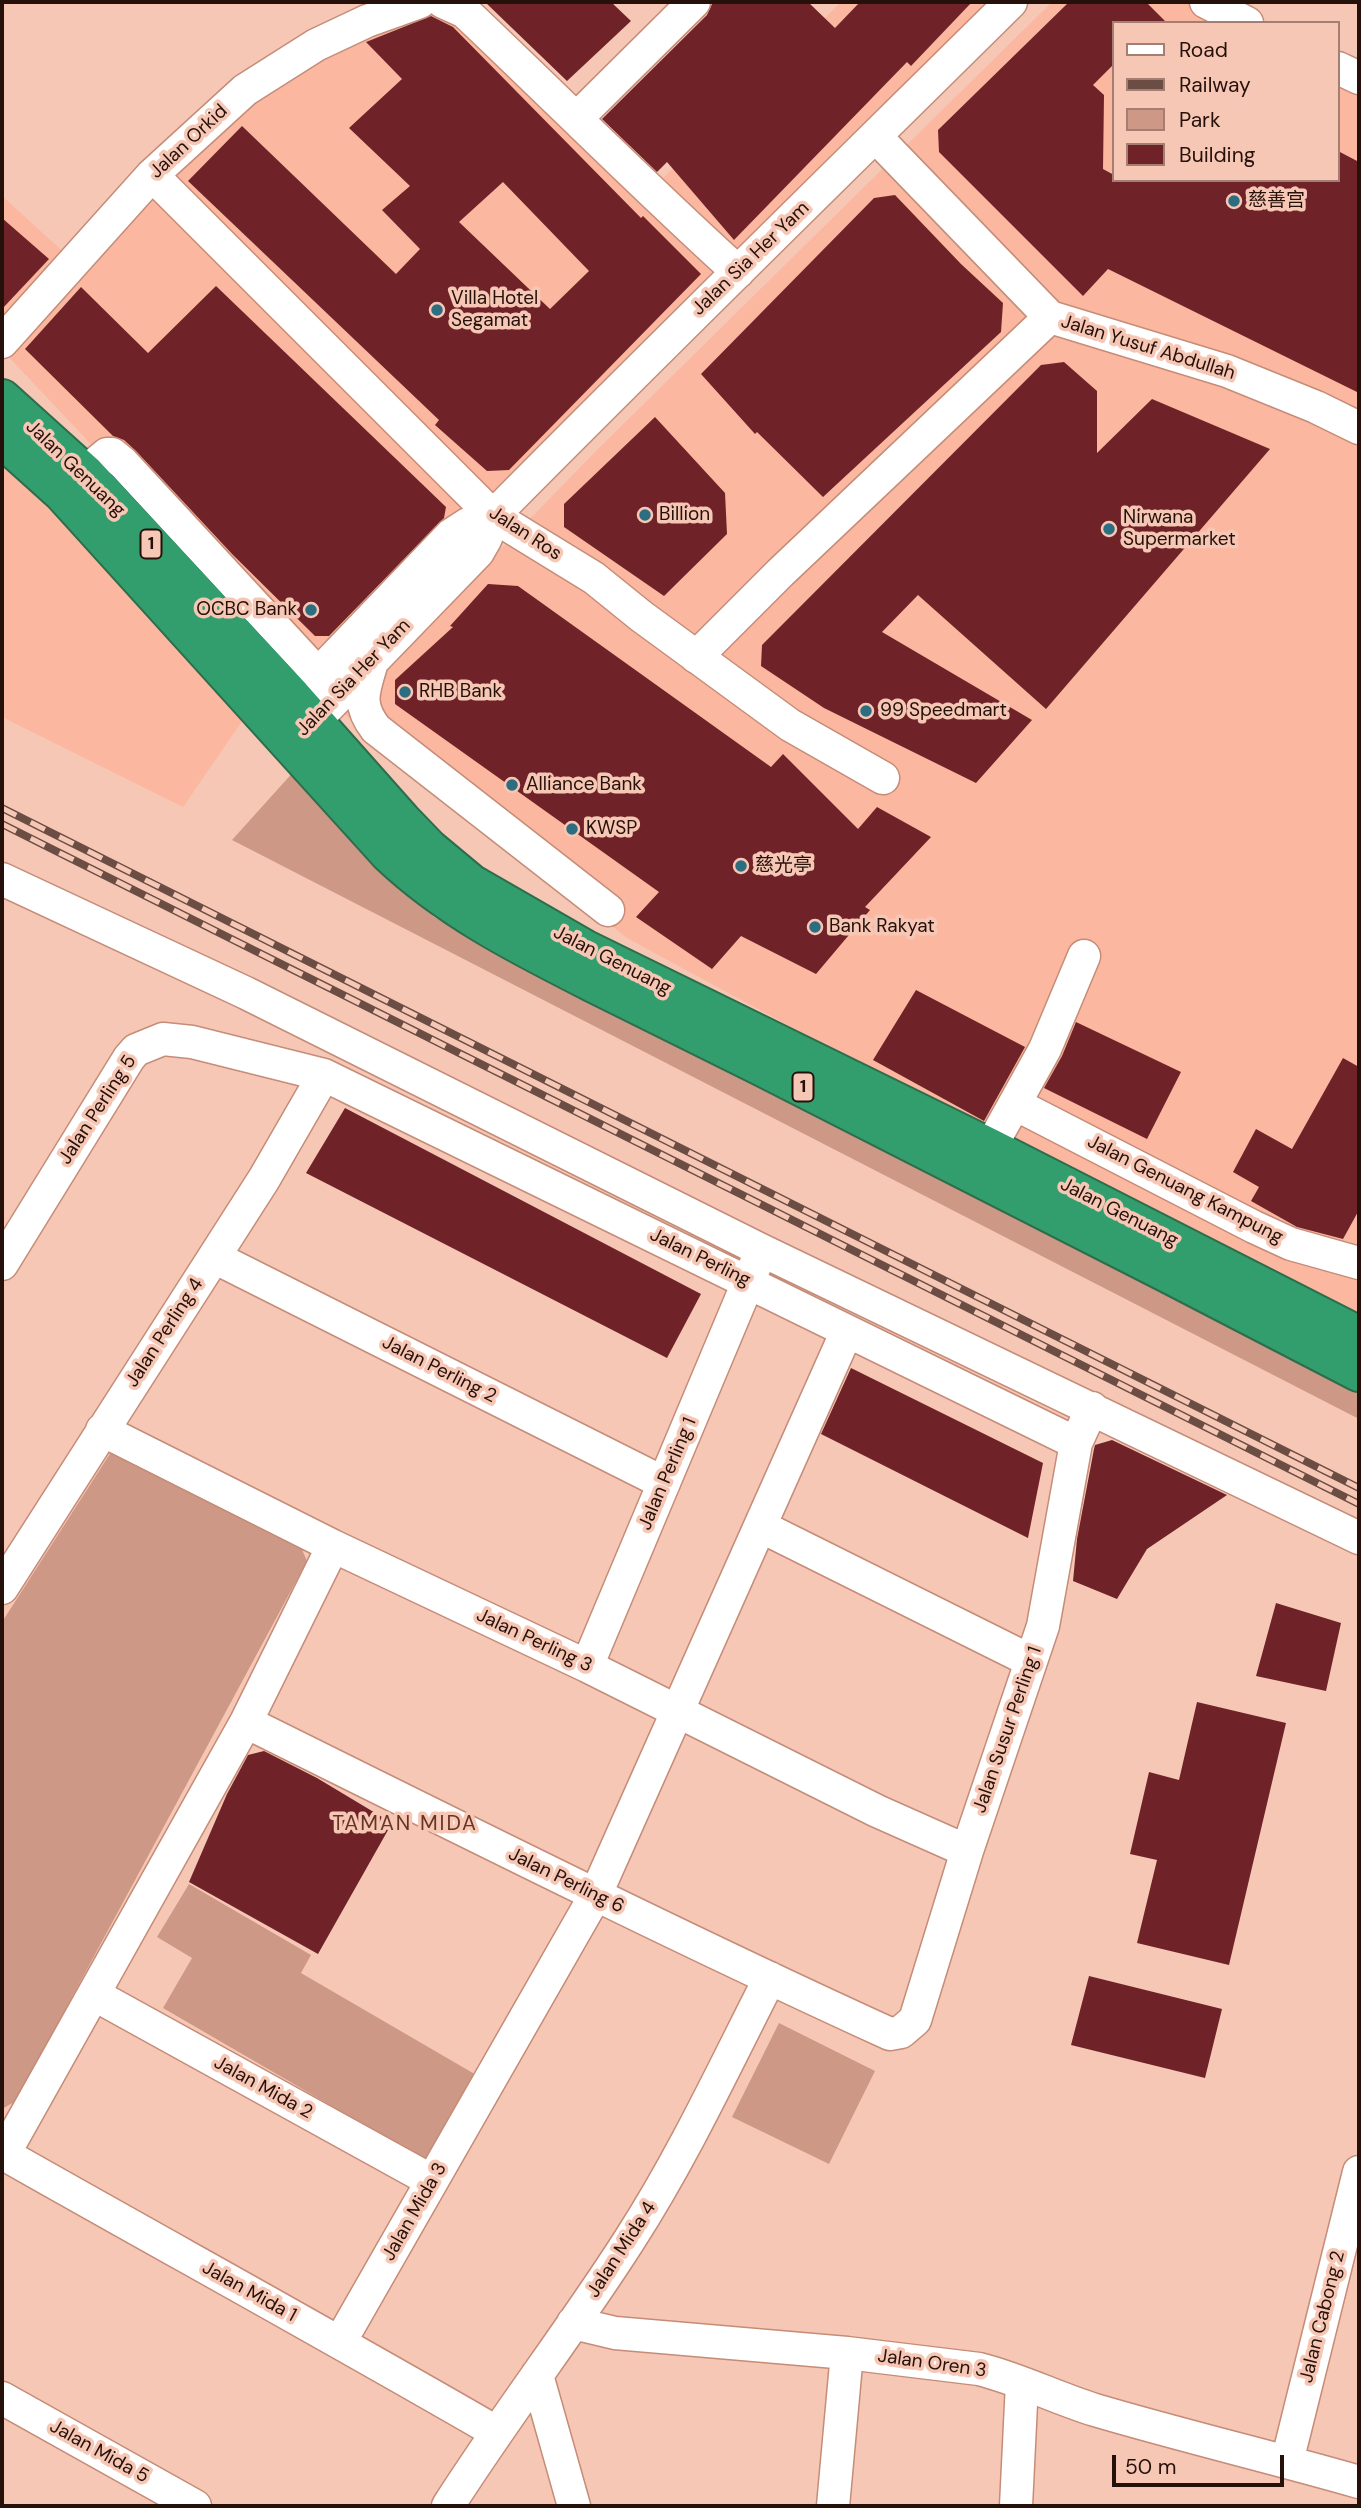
<!DOCTYPE html>
<meta charset="utf-8">
<style>
body{margin:0}
#map{position:relative;width:1361px;height:2508px;overflow:hidden;background:#f7c7b6;font-family:"DM Sans",sans-serif}
canvas{display:block}
.frame{position:absolute;inset:0;border:4px solid #26110a;pointer-events:none}
.legend{position:absolute;left:1112px;top:21px;width:228px;height:161px;box-sizing:border-box;background:#f7c7b6;border:2px solid #a37e71;margin:0;padding:9px 12px;list-style:none;font-size:21px;color:#26110a}
.legend li{display:flex;align-items:center;gap:14px;height:35px}
.legend b{width:35px;border:2px solid #a37e71}
.scale{position:absolute;left:1112px;top:2455px;width:172px;height:32px;box-sizing:border-box;border:4px solid #26110a;border-top:0;padding-left:9px;font-size:21px;line-height:24px;white-space:nowrap;color:#26110a;-webkit-text-stroke:5px #f7c7b6;paint-order:stroke}
</style>
<div id="map">
<canvas width="1361" height="2508"></canvas>
<div class="frame"></div>
<ul class="legend">
<li><b style="height:9px;background:#fff"></b>Road</li>
<li><b style="height:9px;background:#6b4d43"></b>Railway</li>
<li><b style="height:19px;background:#cd9885"></b>Park</li>
<li><b style="height:19px;background:#6f2328"></b>Building</li>
</ul>
<div class="scale">50 m</div>
</div>
<script>
const c = document.querySelector('canvas').getContext('2d');
c.lineJoin = 'round';
function fillPath(path, color) {
  c.fillStyle = color;
  c.fill(path, 'evenodd');
}
function stroke(path, color, width, dash) {
  c.strokeStyle = color;
  c.lineWidth = width;
  c.lineCap = dash ? 'butt' : 'round';
  c.setLineDash(dash || []);
  c.stroke(path);
}
function drawText(font, color, halo, rows, align = 'center') {
  c.font = font + ' "DM Sans","Noto Sans SC",sans-serif';
  c.lineWidth = 7;
  c.setLineDash([]);
  c.textBaseline = 'middle';
  c.strokeStyle = halo;
  c.fillStyle = color;
  for (const [text, x, y, turn = 0] of rows) {
    c.save();
    c.translate(x, y);
    c.rotate((+turn || 0) * Math.PI / 180);
    c.textAlign = isNaN(turn) ? turn : align;
    if (halo) c.strokeText(text, 0, 0);
    c.fillText(text, 0, 0);
    c.restore();
  }
}
fillPath(new Path2D(`
 M 841,2 L 987,2 L 716,273 L 488,496 L 303,669 L 5,353 L 84,260 L 250,97 L 323,50 L 440,8 L 644,197 Z
 M 1052,2 L 1188,2 L 1221,23 L 1114,23 L 1114,180 L 1338,180 L 1338,79 L 1359,89 L 1359,1318 L 913,1093 L 627,938 L 342,712 L 596,451 Z
 M 2,196 L 68,256 L 2,329 Z
 M 2,462 L 137,592 L 245,717 L 183,807 L 2,717 Z`), '#fbb79f');
fillPath(new Path2D(`
 M 296,769 L 373,859 L 434,917 L 1359,1393 L 1359,1419 L 232,840 Z
 M 113,1449 L 297,1538 L 307,1561 L 16,2101 L 2,2109 L 2,1622 Z
 M 189,1884 L 311,1955 L 301,1973 L 478,2076 L 428,2162 L 163,2008 L 192,1958 L 157,1937 Z
 M 779,2023 L 875,2071 L 829,2164 L 732,2117 Z`), '#cd9885');
fillPath(new Path2D(`
 M 485,2 L 611,2 L 631,21 L 567,81 Z
 M 713,2 L 808,2 L 835,28 L 860,2 L 972,2 L 911,66 L 907,62 L 734,240 L 667,162 L 657,172 L 602,119 L 707,15 Z
 M 1069,2 L 1146,2 L 1167,23 L 1114,23 L 1114,64 L 1093,85 L 1104,95 L 1103,169 L 1114,175 L 1114,180 L 1338,180 L 1338,151 L 1359,162 L 1359,393 L 1108,269 L 1083,296 L 939,152 L 938,130 Z
 M 431,16 L 453,27 L 641,218 L 643,216 L 701,274 L 509,470 L 487,471 L 435,425 L 439,420 L 188,181 L 242,126 L 396,274 L 420,249 L 382,210 L 410,186 L 349,128 L 402,79 L 366,42 ZM 503,182 L 589,271 L 550,309 L 459,222 Z
 M 895,195 L 961,264 L 1003,303 L 1001,332 L 823,497 L 757,432 L 755,434 L 701,374 L 874,198 Z
 M 2,218 L 49,259 L 2,309 Z
 M 216,286 L 446,507 L 444,518 L 329,636 L 315,636 L 233,555 L 136,451 L 124,440 L 113,436 L 25,349 L 81,287 L 148,353 Z
 M 1064,362 L 1097,391 L 1097,453 L 1152,399 L 1270,449 L 1046,709 L 918,595 L 882,632 L 1032,720 L 976,783 L 824,708 L 761,666 L 762,645 L 1041,365 Z
 M 655,417 L 725,493 L 727,534 L 664,596 L 564,527 L 564,504 Z
 M 488,584 L 518,586 L 771,767 L 783,754 L 858,829 L 877,807 L 931,837 L 865,907 L 870,910 L 816,974 L 741,936 L 712,969 L 636,917 L 659,892 L 395,704 L 395,680 L 453,627 L 450,626 Z
 M 916,990 L 1025,1047 L 984,1121 L 873,1060 Z
 M 1076,1022 L 1181,1072 L 1147,1139 L 1044,1088 L 1062,1056 Z
 M 1343,1058 L 1359,1067 L 1359,1210 L 1343,1239 L 1297,1227 L 1251,1201 L 1259,1187 L 1233,1172 L 1256,1129 L 1292,1149 Z
 M 345,1108 L 701,1294 L 667,1358 L 306,1173 Z
 M 851,1368 L 1043,1463 L 1028,1538 L 821,1434 Z
 M 1112,1440 L 1227,1495 L 1147,1549 L 1117,1599 L 1073,1581 L 1077,1539 L 1094,1449 L 1095,1445 Z
 M 1276,1603 L 1341,1623 L 1326,1691 L 1256,1676 Z
 M 1197,1702 L 1286,1723 L 1229,1965 L 1137,1943 L 1157,1860 L 1130,1854 L 1149,1772 L 1179,1780 Z
 M 264,1751 L 317,1778 L 392,1823 L 318,1954 L 189,1882 L 227,1794 L 248,1755 Z
 M 1089,1976 L 1222,2009 L 1205,2078 L 1071,2045 Z`), '#6f2328');
const minor = new Path2D(`
 M 443,2 L 465,12 C 556,98 645,188 738,272
 M 1206,2 L 1247,23
 M 1338,68 L 1359,78
 M 577,118 L 694,2
 M 876,137 L 1050,317 L 1227,371 L 1316,407 L 1359,428
 M 152,175 L 493,516 L 594,578 L 641,616 L 790,725 L 883,778
 M 2,342 L 152,175 L 245,90 L 316,45 L 367,21 L 420,2
 M 84,473 L 107,454 L 112,454 L 123,463 L 318,674
 M 696,657 L 780,573 L 1050,317
 M 373,658 C 365,689 355,702 376,729 L 608,910
 M 275,713 L 318,674 L 451,535 L 468,524 L 493,516 C 664,343 838,173 1011,2
 M 297,739 L 478,552 L 486,538 L 493,516
 M 2,879 L 246,993 L 761,1250 L 1359,1538
 M 1015,1104 L 1254,1227 L 1291,1244 L 1359,1263
 M 990,1148 L 1045,1049 L 1084,956
 M 214,1257 L 664,1483
 M 2,1264 L 129,1058 L 136,1050 L 163,1039 L 192,1042 L 324,1075 L 1076,1443
 M 102,1430 L 333,1546 L 587,1666 L 877,1811 L 967,1851
 M 760,1526 L 1031,1661
 M 2,1588 L 264,1179 L 324,1075
 M 587,1666 L 757,1261
 M 246,1722 C 460,1828 673,1935 890,2034 L 901,2032 L 915,2020 L 967,1851 L 1043,1626 L 1076,1443 L 1092,1408
 M 95,1995 L 432,2181
 M 2,2153 C 166,2246 332,2337 496,2432
 M 4,2154 L 246,1722 L 333,1546
 M 573,2323 L 615,2333 L 847,2353 L 979,2369 C 1019,2379 1056,2398 1095,2410 C 1183,2436 1272,2457 1359,2482
 M 340,2342 L 595,1896 L 847,1331
 M 537,2375 L 574,2506
 M 2,2398 L 195,2506
 M 1287,2462 L 1359,2172
 M 448,2506 C 506,2415 572,2330 630,2239 C 683,2157 725,2066 770,1978
 M 833,2506 L 847,2353
 M 1016,2506 L 1022,2383`);
const highway = new Path2D(`
 M 2,399 L 84,473 L 292,697 L 402,821 L 429,849 L 471,884 L 584,949 L 990,1148 L 1359,1336
 M 2,438 L 63,493 L 389,853 C 449,910 521,946 594,983 C 650,1011 707,1039 763,1067 C 962,1167 1161,1269 1359,1372`);
stroke(minor, '#c58c78', 35);
stroke(highway, '#2e6d4b', 42);
stroke(minor, '#fff', 32);
stroke(highway, '#329e6e', 38);
const rail = new Path2D(`
 M 2,808 L 1359,1488
 M 2,824 L 1359,1504`);
stroke(rail, '#6b4d43', 8);
stroke(rail, '#f7c7b6', 5, [16]);
for (const [x, y, r, color] of [
 [1234,201,7,"#2c6d80"],
 [437,310,7,"#2c6d80"],
 [645,515,7,"#2c6d80"],
 [1109,529,7,"#2c6d80"],
 [311,610,7,"#2c6d80"],
 [405,692,7,"#2c6d80"],
 [866,711,7,"#2c6d80"],
 [512,785,7,"#2c6d80"],
 [572,829,7,"#2c6d80"],
 [741,866,7,"#2c6d80"],
 [815,927,7,"#2c6d80"]
]) {
  const dot = new Path2D();
  dot.arc(x, y, r, 0, 2 * Math.PI);
  c.fillStyle = color;
  c.fill(dot);
  stroke(dot, '#f7c7b6', 2.5);
}
for (const [x, y, w] of [
 [151,544,21],
 [803,1087,21]
]) {
  const box = new Path2D();
  box.roundRect(x - w / 2, y - 14.5, w, 29, 5);
  c.fillStyle = '#f7c7b6';
  c.fill(box);
  stroke(box, '#26110a', 2);
}
drawText('bold 18px', '#26110a', null, [
 ["1",151,544],
 ["1",803,1087]
]);
drawText('19px', '#26110a', '#f7c7b6', [
 ["Jalan Orkid",189,142,-43],
 ["Jalan Sia Her Yam",751,259,-44],
 ["Jalan Yusuf Abdullah",1148,348,17],
 ["Jalan Genuang",75,469,44],
 ["Jalan Ros",525,534,33],
 ["Jalan Sia Her Yam",354,678,-46],
 ["Jalan Genuang",612,961,27],
 ["Jalan Perling 5",98,1110,-57],
 ["Jalan Genuang Kampung",1185,1190,27],
 ["Jalan Genuang",1119,1213,27],
 ["Jalan Perling",700,1258,26],
 ["Jalan Perling 4",165,1333,-57],
 ["Jalan Perling 2",439,1370,27],
 ["Jalan Perling 1",668,1474,-67],
 ["Jalan Perling 3",534,1641,25],
 ["Jalan Susur Perling 1",1008,1730,-71],
 ["Jalan Perling 6",566,1881,26],
 ["Jalan Mida 2",263,2088,29],
 ["Jalan Mida 3",415,2212,-60],
 ["Jalan Mida 4",622,2250,-57],
 ["Jalan Mida 1",249,2292,29],
 ["Jalan Cabong 2",1323,2317,-76],
 ["Jalan Oren 3",932,2364,8],
 ["Jalan Mida 5",99,2452,29]
]);
drawText('19px', '#26110a', '#f7c7b6', [
 ["慈善宫",1248,201],
 ["Villa Hotel",451,299],
 ["Segamat",451,321],
 ["Billion",659,515],
 ["Nirwana",1123,518],
 ["Supermarket",1123,540],
 ["OCBC Bank",297,610,"right"],
 ["RHB Bank",419,692],
 ["99 Speedmart",880,711],
 ["Alliance Bank",526,785],
 ["KWSP",586,829],
 ["慈光亭",755,866],
 ["Bank Rakyat",829,927]
], 'left');
c.letterSpacing = '2px';
drawText('21px', '#663523', '#f7c7b6', [
 ["TAMAN MIDA",405,1824]
]);
c.letterSpacing = '0px';
</script>
